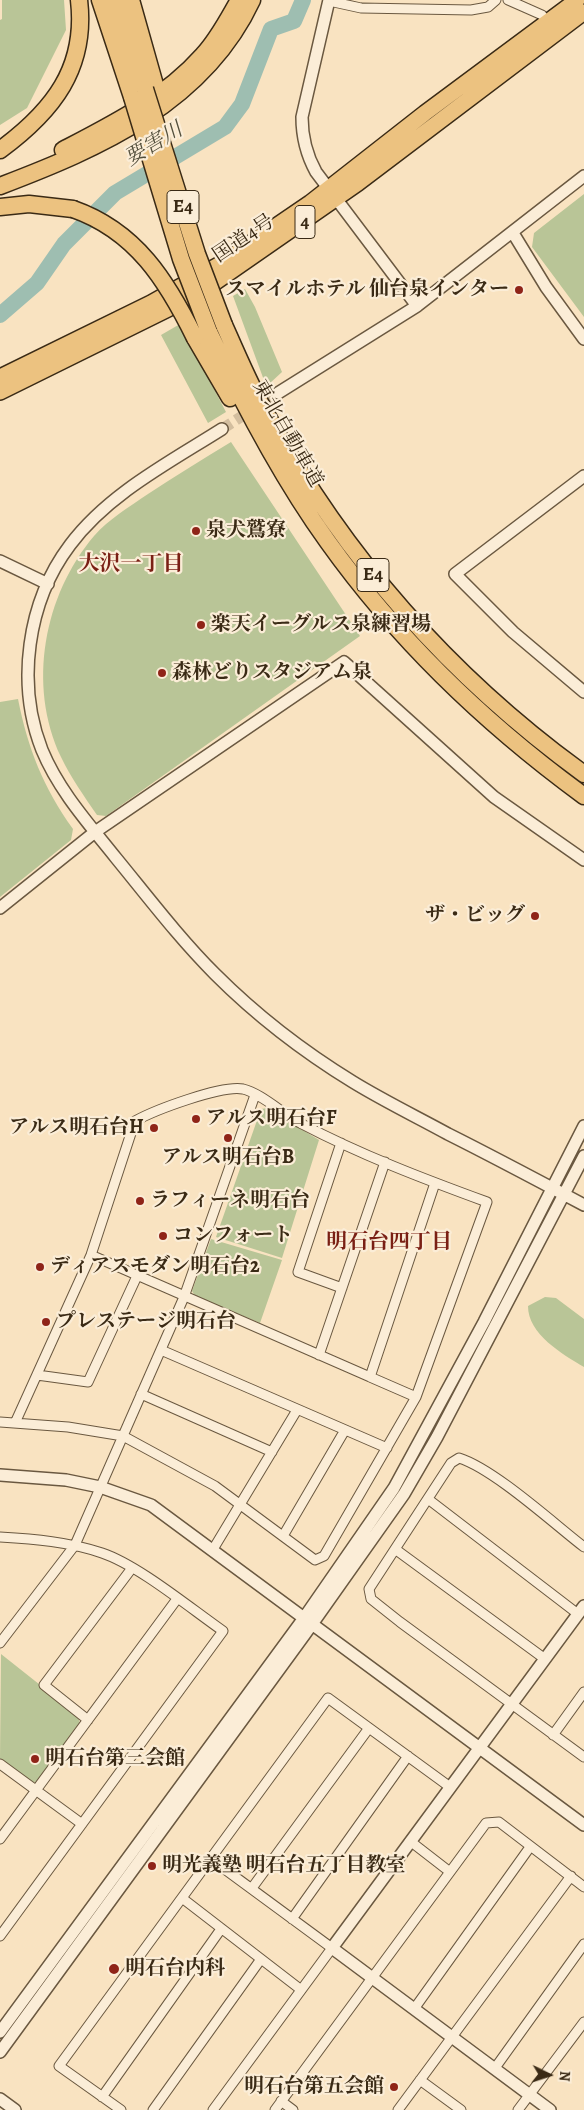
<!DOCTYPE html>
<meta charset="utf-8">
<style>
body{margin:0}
#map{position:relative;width:584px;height:2110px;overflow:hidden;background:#f9e3c1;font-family:Alegreya,serif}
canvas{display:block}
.north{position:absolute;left:524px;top:2050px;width:50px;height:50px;-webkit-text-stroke:4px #fbedd7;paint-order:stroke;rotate:94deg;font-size:14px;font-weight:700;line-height:20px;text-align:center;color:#3a2a15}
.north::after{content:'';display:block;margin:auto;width:18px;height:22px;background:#3a2a15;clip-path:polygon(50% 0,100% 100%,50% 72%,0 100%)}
</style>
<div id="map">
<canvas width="584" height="2110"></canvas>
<div class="north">N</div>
</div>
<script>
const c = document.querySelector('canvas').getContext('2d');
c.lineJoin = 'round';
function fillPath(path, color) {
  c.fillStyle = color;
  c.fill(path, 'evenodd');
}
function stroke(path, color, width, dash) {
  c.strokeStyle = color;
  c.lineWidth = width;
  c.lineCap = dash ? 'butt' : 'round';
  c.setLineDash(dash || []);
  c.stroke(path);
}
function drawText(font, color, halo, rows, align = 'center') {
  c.font = font + ' Alegreya,"Noto Serif JP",serif';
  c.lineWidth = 4.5;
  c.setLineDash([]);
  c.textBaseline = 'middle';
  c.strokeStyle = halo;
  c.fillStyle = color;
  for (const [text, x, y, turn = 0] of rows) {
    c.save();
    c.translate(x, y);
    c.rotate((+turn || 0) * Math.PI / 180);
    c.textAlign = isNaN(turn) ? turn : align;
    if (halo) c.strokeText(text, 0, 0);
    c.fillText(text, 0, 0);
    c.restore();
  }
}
fillPath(new Path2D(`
 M 2,0 L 64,0 L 66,30 L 27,108 L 0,125 L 0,20 L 2,19 Z
 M 584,194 L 584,317 L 532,247 L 534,233 Z
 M 245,289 L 255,307 L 282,372 L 269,384 L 265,383 L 233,296 Z
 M 180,324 L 226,412 L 208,423 L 161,335 Z
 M 231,442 L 360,636 L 106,816 L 97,815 C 84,796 71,778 61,757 C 27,685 44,595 94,536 C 109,519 129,507 148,494 C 175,476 203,459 231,442 Z
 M 18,699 C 28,749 43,787 73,829 L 71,840 L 0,897 L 0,702 Z
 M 267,1108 L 319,1140 L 282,1258 L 216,1237 L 261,1109 Z
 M 211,1239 L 282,1260 L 260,1323 L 195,1296 L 192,1291 Z
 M 545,1297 L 556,1298 L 584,1319 L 584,1367 C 562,1354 528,1334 528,1306 Z
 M 1,1654 L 78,1715 L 80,1724 L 38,1781 L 31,1783 L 0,1759 Z`), '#b9c597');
stroke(new Path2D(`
 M 0,315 L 37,283 L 64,244 L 115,193 L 225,127 L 242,104 L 271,29 L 294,21 L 303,0`), '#9ebeb1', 16);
stroke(new Path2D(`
 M 222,429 L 278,393`), '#d3be9f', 11, [11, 5.5]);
const minor = new Path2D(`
 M 508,0 L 542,15 L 547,22
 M 329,1 L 361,8 L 471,10 L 488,7 L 496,0
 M 341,1143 L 298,1272 L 342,1288
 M 91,1255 L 370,1377 L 435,1183
 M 161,1350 L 387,1448
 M 319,1355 L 385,1162
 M 37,1375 L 88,1382 L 137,1276
 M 370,1377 L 416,1397
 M 141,1394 L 272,1452
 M 0,1422 L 68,1427 L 123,1436 L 215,1486 L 315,1560 L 324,1556 L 416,1397 L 487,1202 C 424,1179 361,1155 302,1124 C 284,1115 261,1093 243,1089 C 221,1085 155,1110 135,1121 L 91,1255 L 15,1423
 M 428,1499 L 578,1614
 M 283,1536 L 345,1430
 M 0,1537 C 34,1539 70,1542 102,1553 C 138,1565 190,1608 223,1631 L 0,1936
 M 584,1547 C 553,1523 494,1469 459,1458 L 451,1463 L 369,1589 L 371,1599 L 400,1622 L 584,1757
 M 395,1549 L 545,1659
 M 212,1551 L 297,1410
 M 0,1643 L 75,1545 L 184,1297 L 255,1095
 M 88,1720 L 44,1685 L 132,1568
 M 553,1735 L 584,1692
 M 0,1764 L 82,1824
 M 0,1839 L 177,1599
 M 410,1841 L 450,1872
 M 211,1859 L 332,1948 L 213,2110
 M 252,1888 L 369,1728
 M 182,1898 L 300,1989
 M 292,1919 L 408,1756
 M 414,2009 L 530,1847
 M 495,2068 L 584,1944
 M 420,2080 L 461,2110
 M 102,2097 L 221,1929
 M 281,2101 L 293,2110
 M 121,2110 L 59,2066 L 328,1698 L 450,1787
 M 153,2110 L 261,1959
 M 275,2110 L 486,1823 L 499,1822 L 584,1887
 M 398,2110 L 571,1876
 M 518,2110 L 584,2022`);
const tertiary = new Path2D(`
 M 329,0 L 302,117 C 302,138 306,154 316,172 L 417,306
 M 513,233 L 546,287 L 584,339
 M 278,393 L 417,306 L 584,176
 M 222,429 C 170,462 108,494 70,545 C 27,602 16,684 42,750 C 59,791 89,824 116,858 C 148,897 179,938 215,974 C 256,1015 304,1052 353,1082 C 384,1101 417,1117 448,1134 C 494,1157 539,1181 584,1205
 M 584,476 L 455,574 L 513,632 L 584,692
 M 0,561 L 48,584
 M 0,908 L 95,832 L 344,662 L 494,797 L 584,860
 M 0,1475 L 66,1480 L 100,1487 L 151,1505 L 584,1825
 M 0,2032 L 304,1618 L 394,1488 L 484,1322 L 584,1126
 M 0,2052 L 305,1634 L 404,1494 L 437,1437 L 584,1156
 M 0,2099 L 15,2110
 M 550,2110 L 332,1948 L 584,1606`);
const trunk = new Path2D(`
 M 0,377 L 151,303 L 222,263 L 310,203 L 425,113 L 577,0
 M 0,392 L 168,309 L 214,283 L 358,183 L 584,12`);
const motorway = new Path2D(`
 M 100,0 L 132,97
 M 116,0 L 145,89
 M 131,0 L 155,85
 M 0,150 C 53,111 87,68 79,0
 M 63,150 C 113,124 165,98 203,55 C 218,39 228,19 239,0
 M 0,186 C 100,148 204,103 252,0
 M 0,207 L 29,204 L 73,209
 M 224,325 C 238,356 251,388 268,417 C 346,559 453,679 584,774
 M 209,332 C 243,404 281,477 328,542 C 398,640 487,725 584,796
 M 195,338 L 230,398`);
stroke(minor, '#6a5840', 11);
stroke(tertiary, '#6a5840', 14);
stroke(trunk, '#3a2a15', 18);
stroke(motorway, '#3a2a15', 19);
stroke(minor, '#fbedd7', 9);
stroke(tertiary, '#fbedd7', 11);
stroke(trunk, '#ecc280', 15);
stroke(motorway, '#ecc280', 16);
const motorwayBridge = new Path2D(`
 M 145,89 L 197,254 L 224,325
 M 132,97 L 181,259 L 209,332
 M 73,209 C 136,231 167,281 195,338`);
stroke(motorwayBridge, '#3a2a15', 19, []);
stroke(motorwayBridge, '#ecc280', 16);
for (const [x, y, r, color] of [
 [519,290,5,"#8f2418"],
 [196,531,5,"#8f2418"],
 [201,625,5,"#8f2418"],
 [162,673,5,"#8f2418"],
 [535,916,5,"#8f2418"],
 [196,1119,5,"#8f2418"],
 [154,1128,5,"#8f2418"],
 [228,1138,5,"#8f2418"],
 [140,1201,5,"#8f2418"],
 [163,1236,5,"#8f2418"],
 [40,1267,5,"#8f2418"],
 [46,1322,5,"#8f2418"],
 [35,1759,5,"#8f2418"],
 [152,1866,5,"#8f2418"],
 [114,1969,6,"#8f2418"],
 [394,2087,5,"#8f2418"]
]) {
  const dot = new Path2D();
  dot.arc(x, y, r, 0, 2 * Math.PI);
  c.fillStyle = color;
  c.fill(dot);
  stroke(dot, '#fbedd7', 2);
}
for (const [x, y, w] of [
 [183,207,32],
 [305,222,20],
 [373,575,32]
]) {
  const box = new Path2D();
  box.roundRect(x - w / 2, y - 16.5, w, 33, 4);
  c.fillStyle = '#fbedd7';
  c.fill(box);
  stroke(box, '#3a2a15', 1);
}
drawText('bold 19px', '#3a2a15', null, [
 ["E4",183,207],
 ["4",305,222],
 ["E4",373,575]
]);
drawText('20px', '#3a2a15', '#fbedd7', [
 ["国道4号",244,239,-34],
 ["東北自動車道",287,434,60]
]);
drawText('bold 20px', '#3a2a15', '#fbedd7', [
 ["スマイルホテル 仙台泉インター",509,290,"right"],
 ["泉犬鷲寮",206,531],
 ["楽天イーグルス泉練習場",211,625],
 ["森林どりスタジアム泉",172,673],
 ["ザ・ビッグ",525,916,"right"],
 ["アルス明石台F",206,1119],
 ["アルス明石台H",144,1128,"right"],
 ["アルス明石台B",228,1158,"center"],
 ["ラフィーネ明石台",150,1201],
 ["コンフォート",173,1236],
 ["ディアスモダン明石台2",50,1267],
 ["プレステージ明石台",56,1322],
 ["明石台第三会館",45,1759],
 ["明光義塾 明石台五丁目教室",162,1866],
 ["明石台内科",125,1969],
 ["明石台第五会館",384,2087,"right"]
], 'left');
drawText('italic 21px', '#534f3c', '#fbedd7', [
 ["要害川",154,145,-31]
]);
drawText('bold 21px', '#7a1f14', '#fbedd7', [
 ["大沢一丁目",131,565],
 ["明石台四丁目",389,1243]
]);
</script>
